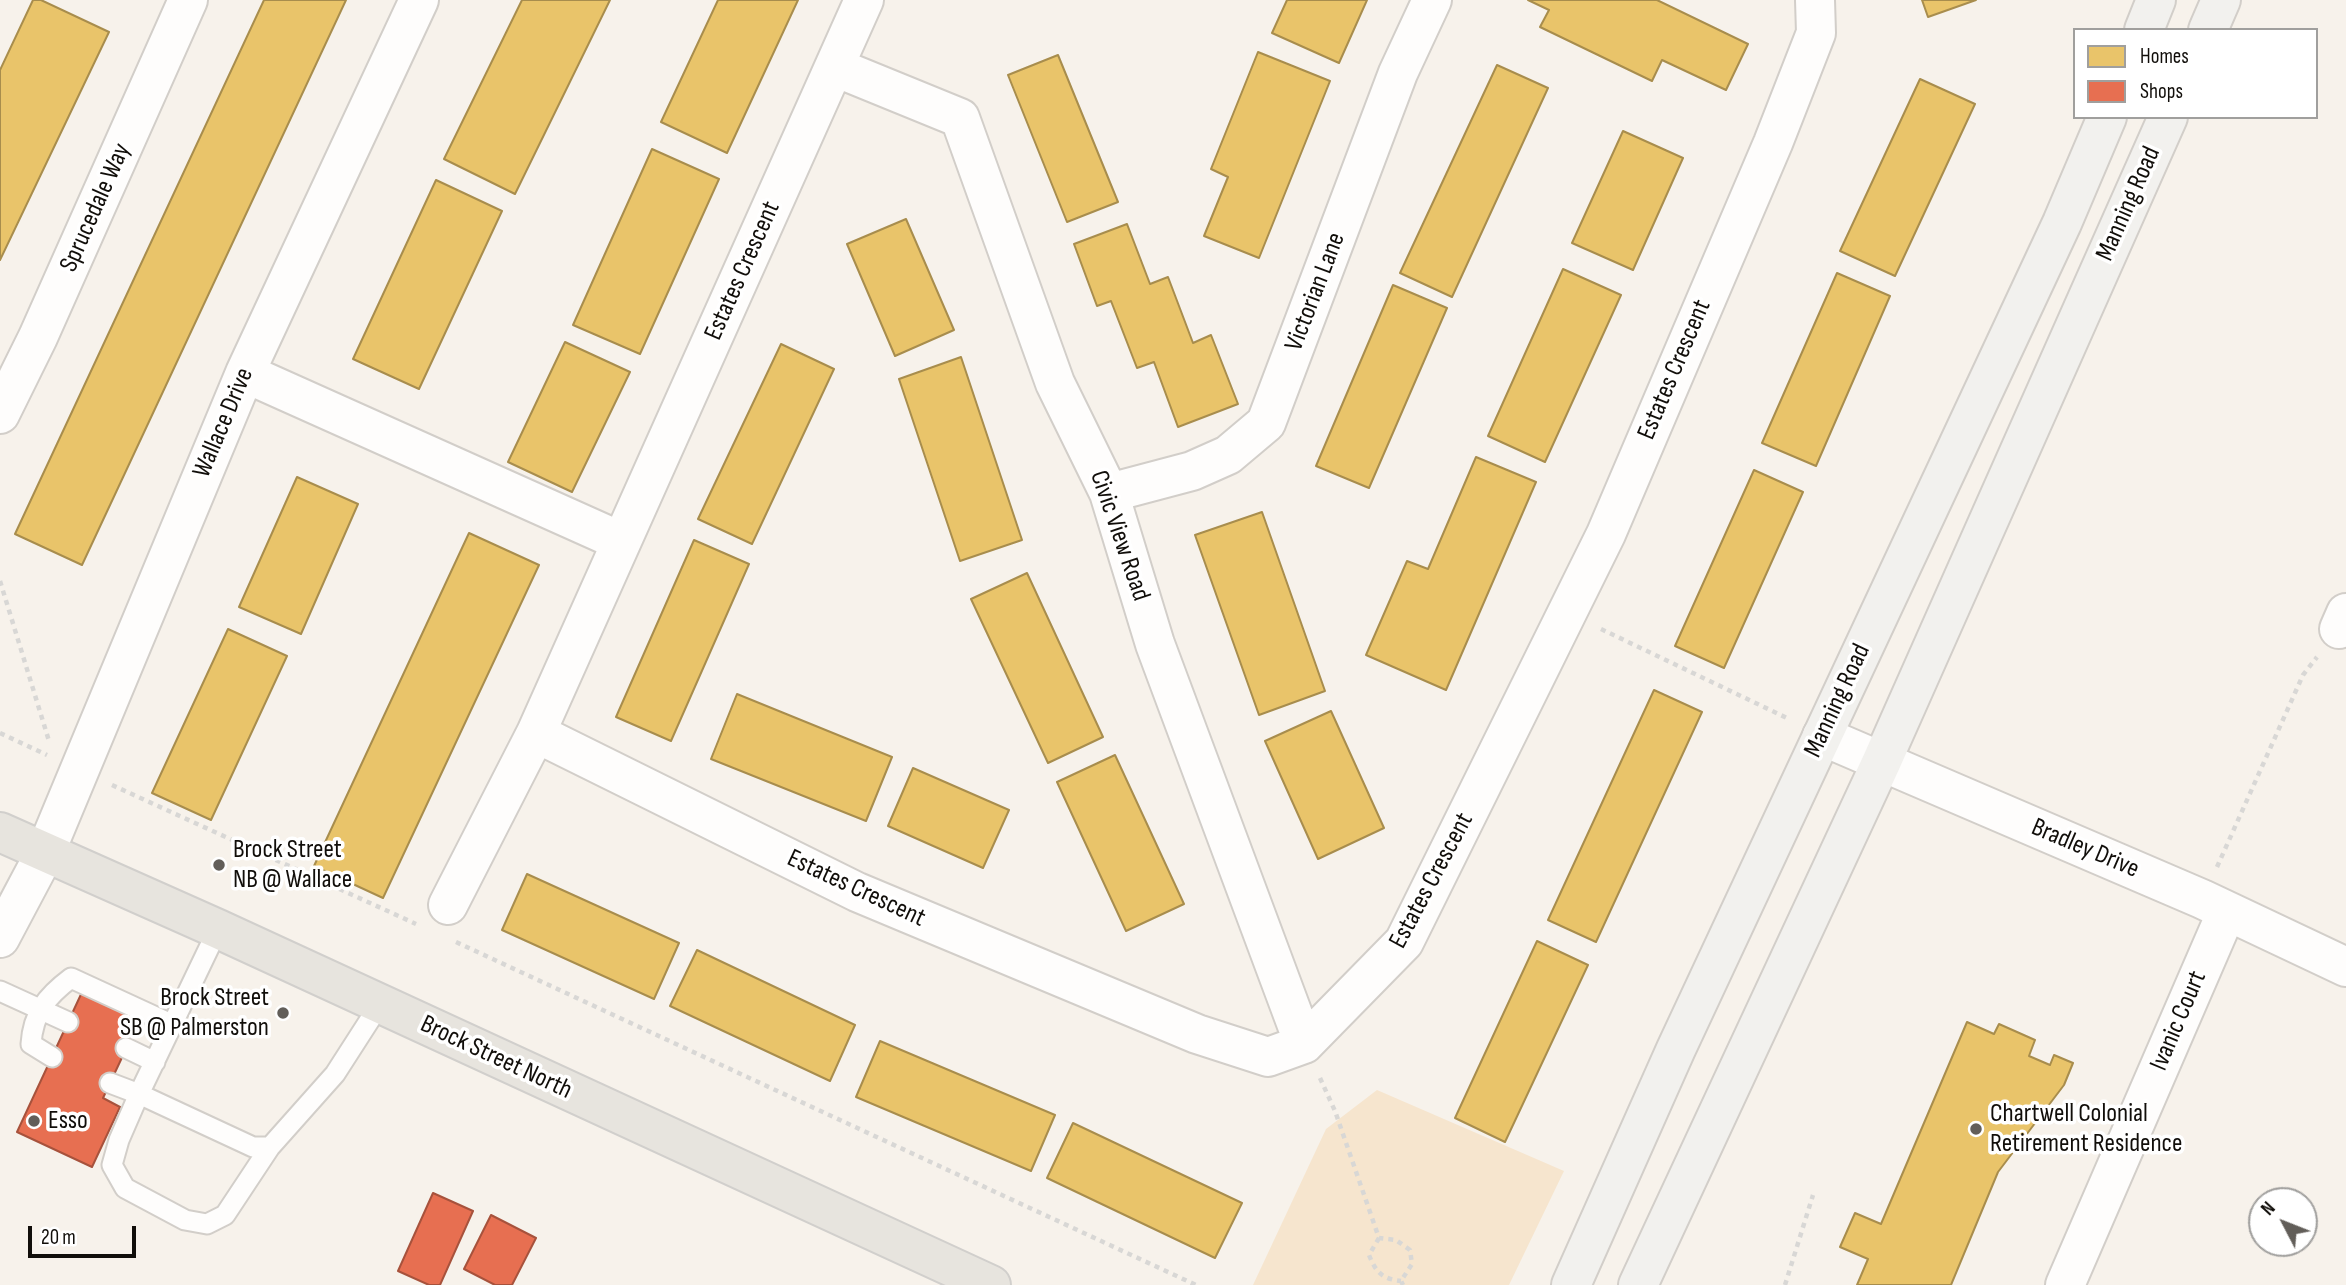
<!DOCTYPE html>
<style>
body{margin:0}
#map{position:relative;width:2346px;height:1285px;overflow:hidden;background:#f7f2eb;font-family:"Sofia Sans Condensed",sans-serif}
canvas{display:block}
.legend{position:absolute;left:2073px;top:28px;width:245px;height:91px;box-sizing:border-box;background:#fff;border:2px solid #a09f9d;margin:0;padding:9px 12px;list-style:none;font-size:21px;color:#110e0a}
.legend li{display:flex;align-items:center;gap:14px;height:35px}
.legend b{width:35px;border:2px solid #a09f9d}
.north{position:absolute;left:2248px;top:1187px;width:70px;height:70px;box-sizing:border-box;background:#fff;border:2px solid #a09f9d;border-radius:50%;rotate:312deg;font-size:19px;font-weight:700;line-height:28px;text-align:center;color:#110e0a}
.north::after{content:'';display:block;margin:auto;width:24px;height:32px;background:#625e59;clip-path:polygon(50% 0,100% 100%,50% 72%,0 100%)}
.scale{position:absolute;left:28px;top:1226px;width:108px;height:32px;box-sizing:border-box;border:4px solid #110e0a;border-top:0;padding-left:9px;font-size:21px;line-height:24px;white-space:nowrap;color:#110e0a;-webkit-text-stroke:5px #fff;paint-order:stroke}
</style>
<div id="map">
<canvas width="2346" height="1285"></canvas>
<ul class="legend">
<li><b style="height:19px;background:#e9c46a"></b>Homes</li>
<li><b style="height:19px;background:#e76f51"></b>Shops</li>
</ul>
<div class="north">N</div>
<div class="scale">20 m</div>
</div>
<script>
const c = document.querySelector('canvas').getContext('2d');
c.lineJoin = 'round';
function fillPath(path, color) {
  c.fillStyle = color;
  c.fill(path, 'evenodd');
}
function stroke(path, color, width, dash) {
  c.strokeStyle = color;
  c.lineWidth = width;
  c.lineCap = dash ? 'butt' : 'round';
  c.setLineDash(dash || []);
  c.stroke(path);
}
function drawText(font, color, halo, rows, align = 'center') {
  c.font = font + ' "Sofia Sans Condensed",sans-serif';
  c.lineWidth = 7;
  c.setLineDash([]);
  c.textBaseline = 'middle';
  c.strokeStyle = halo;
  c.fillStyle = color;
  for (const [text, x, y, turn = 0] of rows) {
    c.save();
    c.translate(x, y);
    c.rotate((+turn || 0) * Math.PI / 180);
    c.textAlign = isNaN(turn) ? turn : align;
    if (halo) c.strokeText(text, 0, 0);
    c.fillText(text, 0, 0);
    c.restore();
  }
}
fillPath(new Path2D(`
 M 1377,1090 L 1564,1171 L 1509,1285 L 1253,1285 L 1326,1129 Z`), '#f6e5ce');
const homes = new Path2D(`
 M 33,0 L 41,0 L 109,32 L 0,260 L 0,70 Z
 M 264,0 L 346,0 L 82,565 L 15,534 Z
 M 522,0 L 610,0 L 515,194 L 444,159 Z
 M 718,0 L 798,0 L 727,153 L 661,122 Z
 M 1287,0 L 1367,0 L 1339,63 L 1272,33 Z
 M 1528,0 L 1657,0 L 1748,44 L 1726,90 L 1662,60 L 1652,81 L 1540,27 L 1549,10 Z
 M 1922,0 L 1976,0 L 1928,17 Z
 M 1258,52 L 1330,81 L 1259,258 L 1204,236 L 1228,177 L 1211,169 Z
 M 1058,55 L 1118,202 L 1067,222 L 1008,75 Z
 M 1497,65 L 1548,88 L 1452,297 L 1400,273 Z
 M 1920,79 L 1975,104 L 1895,276 L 1840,251 Z
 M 1623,131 L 1683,158 L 1633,270 L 1572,243 Z
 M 652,149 L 719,179 L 640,354 L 573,325 Z
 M 436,180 L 502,211 L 419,389 L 353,359 Z
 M 906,219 L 954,330 L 895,356 L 847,244 Z
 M 1127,224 L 1150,284 L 1168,277 L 1193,343 L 1211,335 L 1238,404 L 1178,427 L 1154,362 L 1137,368 L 1111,301 L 1097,306 L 1074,244 Z
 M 1563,269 L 1621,295 L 1545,462 L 1488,436 Z
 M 1837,273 L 1890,296 L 1816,466 L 1762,443 Z
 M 1393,285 L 1447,308 L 1369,488 L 1316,466 Z
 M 565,342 L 630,372 L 572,492 L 508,462 Z
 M 781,344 L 834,369 L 752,544 L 698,519 Z
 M 961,357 L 1022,540 L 960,561 L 899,379 Z
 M 1476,457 L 1536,482 L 1446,690 L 1366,655 L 1407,561 L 1428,569 Z
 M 1754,470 L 1803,492 L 1724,668 L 1675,646 Z
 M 297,477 L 358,504 L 301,634 L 239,607 Z
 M 1262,512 L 1325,691 L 1259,715 L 1195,535 Z
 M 469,533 L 539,565 L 383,898 L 314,866 Z
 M 694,540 L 749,564 L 671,741 L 616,717 Z
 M 1027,573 L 1103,737 L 1048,763 L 971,599 Z
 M 228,629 L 287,656 L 211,820 L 152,793 Z
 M 1654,690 L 1702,712 L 1596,942 L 1548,920 Z
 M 737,694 L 892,757 L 866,821 L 711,759 Z
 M 1331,711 L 1384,828 L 1318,859 L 1265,741 Z
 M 1115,755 L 1184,904 L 1126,931 L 1057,782 Z
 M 913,768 L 1009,810 L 983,868 L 888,826 Z
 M 527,874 L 679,943 L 654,999 L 502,930 Z
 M 1537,941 L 1588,965 L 1505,1142 L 1455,1118 Z
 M 697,950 L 855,1025 L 830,1081 L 670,1006 Z
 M 1967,1022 L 1994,1034 L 1999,1024 L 2035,1040 L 2029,1056 L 2050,1065 L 2054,1055 L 2073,1063 L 2064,1085 L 1998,1172 L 1951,1285 L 1857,1285 L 1868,1259 L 1840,1247 L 1855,1213 L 1881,1224 Z
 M 880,1041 L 1055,1115 L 1031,1171 L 856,1097 Z
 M 1073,1123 L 1242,1203 L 1215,1258 L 1047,1178 Z`);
fillPath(homes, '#e9c46a');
stroke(homes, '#a88d4d', 2);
const shops = new Path2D(`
 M 83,990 L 141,1017 L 103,1098 L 120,1107 L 92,1167 L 17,1132 Z
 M 433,1193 L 473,1211 L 440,1285 L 429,1285 L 398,1271 Z
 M 491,1215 L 536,1238 L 512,1285 L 495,1285 L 464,1269 Z`);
fillPath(shops, '#e76f51');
stroke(shops, '#a7523c', 2);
const lane = new Path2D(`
 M 218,929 L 139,1094 L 253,1147 L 270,1147 L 335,1074 L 380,1004
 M 0,991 L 68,1022
 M 126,1048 L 155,1062
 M 52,1057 L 31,1044 C 33,1013 47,996 71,978 L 173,1025
 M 110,1083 L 139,1094 L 119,1140 L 112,1165 L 125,1188 L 185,1220 L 207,1224 L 225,1215 L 270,1147`);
const street = new Path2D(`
 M 835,67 L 960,118 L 1055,383 L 1109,493 L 1155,644 L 1304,1044
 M 245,373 L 620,541
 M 0,414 L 38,337 L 188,0
 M 1109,493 L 1192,471 L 1228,455 L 1266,423 L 1398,73 L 1432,0
 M 2339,629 L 2346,613
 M 536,733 L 857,892 L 1197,1034 L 1268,1057 L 1304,1044 L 1404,942 L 1606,534 L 1773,143 L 1816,33 L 1815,0
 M 1822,736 L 2202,899 L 2346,967
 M 448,905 L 536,733 L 864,0
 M 0,938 L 45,853 L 245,373 L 419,0
 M 2065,1285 L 2227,911`);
const secondary = new Path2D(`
 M 2144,30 L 2156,0
 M 2208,30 L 2221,0
 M 1571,1285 L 1676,1049 L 2062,223 L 2107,117
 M 1638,1285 L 1881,763 L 2168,117`);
const primary = new Path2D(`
 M 0,832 L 218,929 L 991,1285`);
stroke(lane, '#d2cec9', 23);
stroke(street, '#d2cec9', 42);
stroke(secondary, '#d2cec9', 42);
stroke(primary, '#d1cfcc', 42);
stroke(new Path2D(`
 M 0,581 L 49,741
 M 1601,629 L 1789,719
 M 0,733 L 47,755
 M 112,785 L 416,924
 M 2217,867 L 2303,675 L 2317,657
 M 456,942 L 1196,1285
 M 1320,1078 L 1335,1111 L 1379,1238 L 1396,1240 L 1410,1250 L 1412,1264 L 1401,1281 L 1403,1285
 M 1379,1238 L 1369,1255 C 1376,1273 1383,1279 1401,1281
 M 1785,1285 L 1813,1195`), '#d8d7d5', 4.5, [5, 5]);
stroke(lane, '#fefdfc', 19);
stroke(street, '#fefdfc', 38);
stroke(secondary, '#f2f1ee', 38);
stroke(primary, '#e7e4de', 38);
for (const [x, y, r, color] of [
 [219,865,7,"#625e59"],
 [283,1013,7,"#625e59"],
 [34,1121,7,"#625e59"],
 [1976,1129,7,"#625e59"]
]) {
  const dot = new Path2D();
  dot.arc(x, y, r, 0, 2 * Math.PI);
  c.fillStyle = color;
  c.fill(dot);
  stroke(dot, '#fff', 2.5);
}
drawText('26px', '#110e0a', '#fff', [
 ["Manning Road",2129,204,-66],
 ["Sprucedale Way",96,208,-66],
 ["Estates Crescent",743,271,-66],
 ["Victorian Lane",1316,292,-69],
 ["Estates Crescent",1675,370,-67],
 ["Wallace Drive",224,423,-67],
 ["Civic View Road",1119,536,71],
 ["Manning Road",1838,701,-65],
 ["Bradley Drive",2085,849,23],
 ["Estates Crescent",1432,881,-62],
 ["Estates Crescent",856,889,25],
 ["Ivanic Court",2179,1021,-67],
 ["Brock Street North",496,1058,25]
]);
drawText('26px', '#110e0a', '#fff', [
 ["Brock Street",233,850],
 ["NB @ Wallace",233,880],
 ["Brock Street",269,998,"right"],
 ["SB @ Palmerston",269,1028,"right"],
 ["Chartwell Colonial",1990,1114],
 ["Retirement Residence",1990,1144],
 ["Esso",48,1121]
], 'left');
</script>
